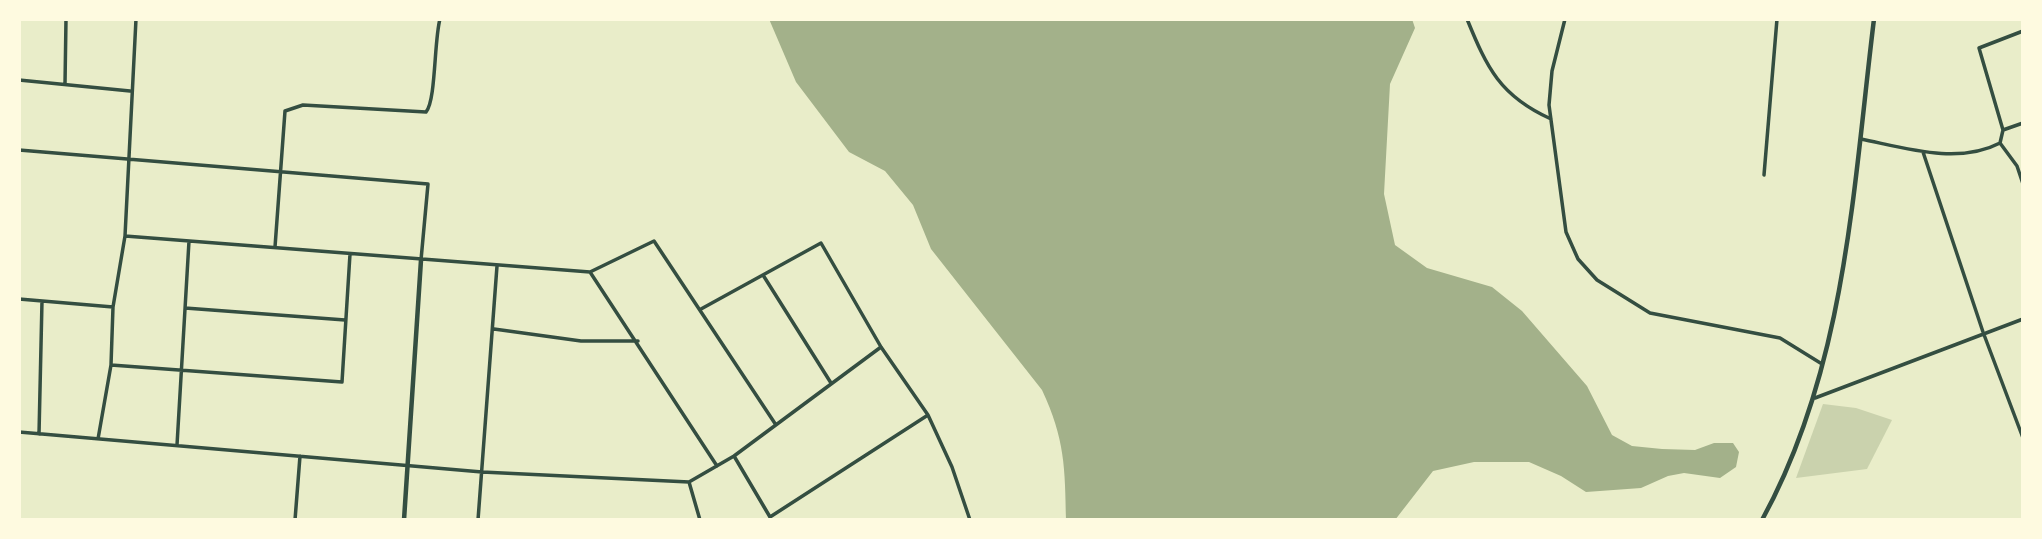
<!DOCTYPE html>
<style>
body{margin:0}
#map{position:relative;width:2042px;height:539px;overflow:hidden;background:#e9edc9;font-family:"Nunito Sans",sans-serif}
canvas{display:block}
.frame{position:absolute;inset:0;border:21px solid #fefae0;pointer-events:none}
</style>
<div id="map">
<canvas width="2042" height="539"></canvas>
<div class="frame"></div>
</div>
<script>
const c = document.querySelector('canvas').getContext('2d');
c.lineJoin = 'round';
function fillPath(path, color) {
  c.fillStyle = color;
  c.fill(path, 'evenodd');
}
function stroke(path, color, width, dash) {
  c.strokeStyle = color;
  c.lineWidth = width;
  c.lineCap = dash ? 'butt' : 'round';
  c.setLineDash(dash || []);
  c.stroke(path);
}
fillPath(new Path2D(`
 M 1823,404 L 1856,408 L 1892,420 L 1867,469 L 1796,478 Z`), '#cad2ad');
fillPath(new Path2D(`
 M 769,19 L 1412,19 L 1415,28 L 1390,84 L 1384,194 L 1395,245 L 1427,268 L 1492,287 L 1522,311 L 1587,386 L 1612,435 L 1632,446 L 1662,449 L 1695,450 L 1714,443 L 1733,443 L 1739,452 L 1736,467 L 1720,478 L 1684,473 L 1668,476 L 1641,488 L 1586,492 L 1561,476 L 1529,462 L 1474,462 L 1433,471 L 1395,520 L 1066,520 C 1065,468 1065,439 1042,390 L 931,249 L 913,205 L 885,171 L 849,152 L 796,82 Z`), '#a3b18a');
stroke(new Path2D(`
 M 1467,19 C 1487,68 1500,96 1551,119
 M 1565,19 L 1552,71 L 1549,105 L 1566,232 L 1578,259 L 1597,280 L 1650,313 L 1780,338 L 1822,364
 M 2023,31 L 1979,48 L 2003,130 L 2000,143 L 2017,166 L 2023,184
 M 19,80 L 130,91
 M 65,84 L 66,19
 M 2003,130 L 2023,123
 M 1861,139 C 1905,148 1958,165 2000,143
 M 19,150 L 428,184 L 421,260
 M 1923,152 L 1983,332 L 2023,438
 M 1764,175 L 1777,19
 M 125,236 L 590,272 L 654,241 L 776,425
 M 275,247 L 285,111 L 303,105 L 426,112 C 436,101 434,40 440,19
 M 590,272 L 717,466
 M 763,275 L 831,383
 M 19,299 L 113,307
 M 185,308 L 345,320
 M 701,309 L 821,243 L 881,347 L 928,415 L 770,517 L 734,456
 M 494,329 L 581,341 L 638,341
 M 111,365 L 342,382 L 350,254
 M 1815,398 L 2023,319
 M 928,415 L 952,467 L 970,520
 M 19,432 L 482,472 L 689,482 L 734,456 L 881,347
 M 39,434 L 42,301
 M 98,439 L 111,365 L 113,307 L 125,236 L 136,19
 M 177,445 L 189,241
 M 689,482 L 700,520
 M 135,520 L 145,520
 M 295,520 L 300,456
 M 478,520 L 497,266`), '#344e41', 3.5);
stroke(new Path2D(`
 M 404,520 L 421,260`), '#344e41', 4.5);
stroke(new Path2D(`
 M 1762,520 C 1846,367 1853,189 1874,19`), '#344e41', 4.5);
</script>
